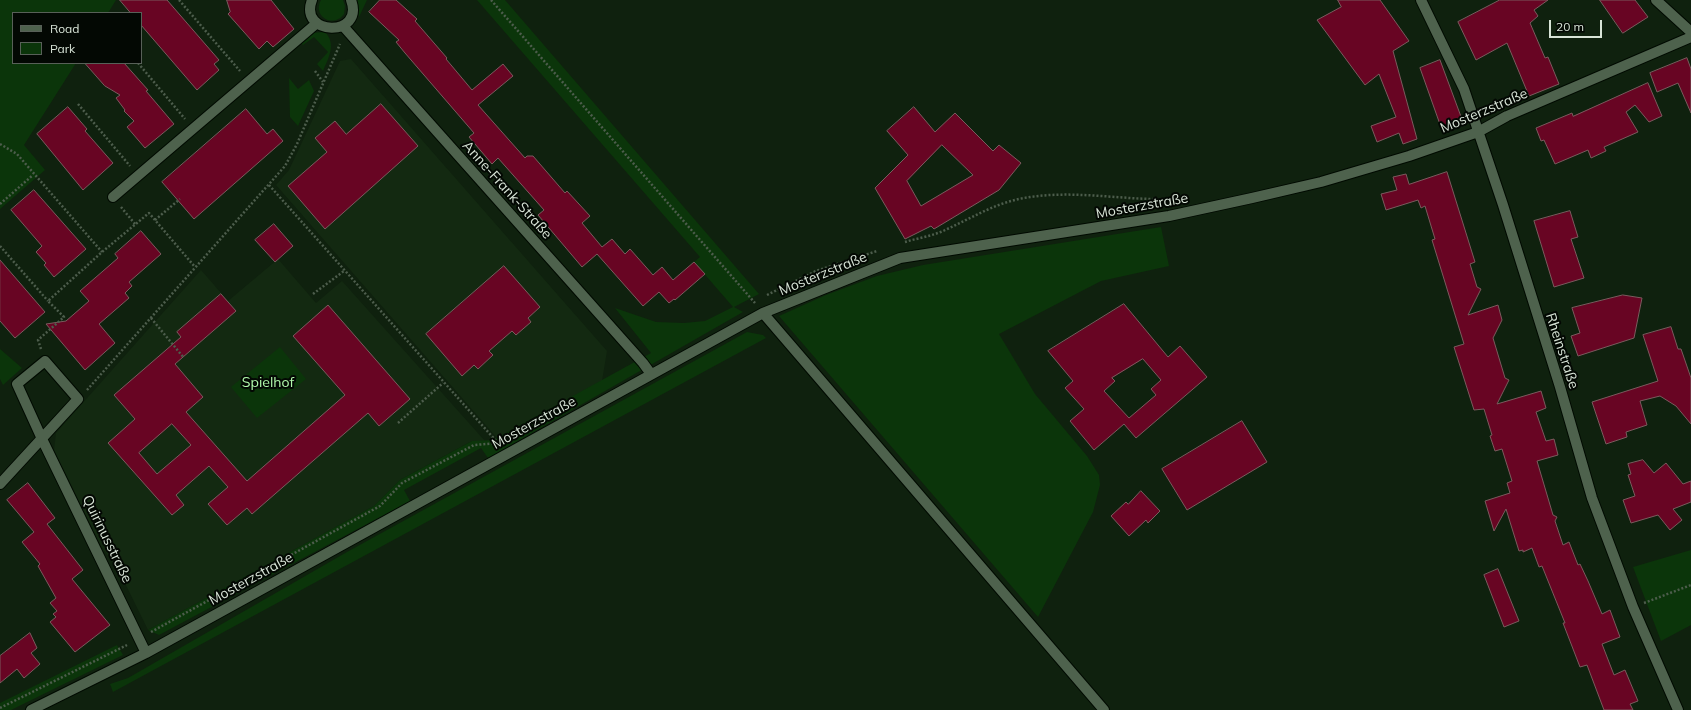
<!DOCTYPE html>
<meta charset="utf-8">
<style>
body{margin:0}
#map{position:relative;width:1691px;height:710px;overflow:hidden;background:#0f210e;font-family:Mulish,sans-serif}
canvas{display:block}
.legend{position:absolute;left:12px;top:12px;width:130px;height:52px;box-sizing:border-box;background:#030803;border:1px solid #586058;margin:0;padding:5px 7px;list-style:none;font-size:12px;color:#d8e4d7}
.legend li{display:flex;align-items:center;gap:8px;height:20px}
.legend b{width:20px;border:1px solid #586058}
.scale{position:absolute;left:1549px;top:20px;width:53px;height:18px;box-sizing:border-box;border:2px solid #d8e4d7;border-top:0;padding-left:5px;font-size:12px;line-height:14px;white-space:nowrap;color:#d8e4d7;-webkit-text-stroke:3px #030803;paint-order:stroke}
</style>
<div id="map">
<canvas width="1691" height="710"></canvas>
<ul class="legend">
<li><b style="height:5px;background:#4e624d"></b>Road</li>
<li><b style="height:11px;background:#0b350a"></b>Park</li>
</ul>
<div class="scale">20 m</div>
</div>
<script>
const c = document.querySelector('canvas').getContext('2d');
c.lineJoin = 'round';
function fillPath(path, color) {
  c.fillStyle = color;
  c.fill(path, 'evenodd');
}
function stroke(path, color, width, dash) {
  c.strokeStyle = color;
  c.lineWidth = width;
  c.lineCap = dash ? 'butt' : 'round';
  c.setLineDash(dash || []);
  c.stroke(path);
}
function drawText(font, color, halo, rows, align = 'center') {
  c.font = font + ' Mulish,sans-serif';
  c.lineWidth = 4;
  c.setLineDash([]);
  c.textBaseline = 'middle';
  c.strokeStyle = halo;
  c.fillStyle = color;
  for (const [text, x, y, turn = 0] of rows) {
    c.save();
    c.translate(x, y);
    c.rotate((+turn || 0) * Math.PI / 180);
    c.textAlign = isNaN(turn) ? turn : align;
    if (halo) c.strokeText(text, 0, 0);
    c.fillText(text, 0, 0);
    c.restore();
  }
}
fillPath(new Path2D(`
 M 351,59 L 607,351 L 602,381 L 497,438 L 276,185 L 289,170 L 340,61 Z
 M 278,259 L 316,303 L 342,281 L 485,441 L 472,441 L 400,480 L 374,506 L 148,630 L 119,571 L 101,546 L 54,450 L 56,433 L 201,270 L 228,301 Z`), '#132911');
fillPath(new Path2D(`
 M 0,0 L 116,0 L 108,13 L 13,13 L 13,63 L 76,63 L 24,145 L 45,170 L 0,209 Z
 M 321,0 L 343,0 L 345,6 L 344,14 C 333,29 312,16 321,0 Z
 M 356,0 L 367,0 L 359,17 Z
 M 477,0 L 505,0 L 759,294 L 734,307 L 743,312 L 488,458 L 481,448 L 404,490 L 410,501 L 159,635 L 148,630 L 374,506 L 400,480 L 472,441 L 493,440 L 651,353 L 615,308 L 656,322 L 684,323 L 705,321 L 733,307 L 694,262 L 700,257 Z
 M 325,32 C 337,44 328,59 323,71 L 317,64 L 328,52 L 314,37 L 303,45 L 300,42 L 310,33 Z
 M 289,78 L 298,89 L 309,80 L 314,91 L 298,126 L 290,117 Z
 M 1161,227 L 1169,266 L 1101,281 L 999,334 L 1035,394 L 1087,456 L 1099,475 L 1100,485 L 1093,512 L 1038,617 L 779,316 L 826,295 L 877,276 L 923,265 Z
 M 747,332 L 763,335 L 766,338 L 113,692 L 110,684 L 128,678 L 347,552 Z
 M 280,347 L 306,379 L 257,418 L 231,387 Z
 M 0,349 L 22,368 L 3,385 L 0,379 Z
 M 1691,550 L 1691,625 L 1661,641 L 1633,567 Z
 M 117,645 L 123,655 L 11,710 L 0,710 L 0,703 Z`), '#0b350a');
const building = new Path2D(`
 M 120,0 L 167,0 L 219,60 L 214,64 L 219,70 L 197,90 L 141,25 L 141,13 L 131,13 Z
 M 227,0 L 271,0 L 294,29 L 273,47 L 267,41 L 259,49 L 228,14 L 230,12 Z
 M 380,0 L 396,0 L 417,19 L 415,21 L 447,58 L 446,59 L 472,90 L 503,64 L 513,76 L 478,105 L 525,158 L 527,156 L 533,156 L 565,193 L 567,191 L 590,216 L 582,223 L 602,247 L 612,239 L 625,254 L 630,249 L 653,275 L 662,267 L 673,280 L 694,262 L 705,274 L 675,300 L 674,299 L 669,303 L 659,292 L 643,306 L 597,254 L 582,267 L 538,215 L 544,210 L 498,158 L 492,164 L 469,137 L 474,133 L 405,53 L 396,42 L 399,40 L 369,12 Z
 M 1338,0 L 1380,0 L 1409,41 L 1393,51 L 1417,139 L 1403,144 L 1399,133 L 1377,142 L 1371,126 L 1396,117 L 1379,74 L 1365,85 L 1317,20 L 1341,7 Z
 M 1500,0 L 1548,0 L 1534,10 L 1538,16 L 1530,23 L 1545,58 L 1548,57 L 1559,84 L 1529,96 L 1507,43 L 1476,60 L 1458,22 Z
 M 1600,0 L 1635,0 L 1648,17 L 1623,33 Z
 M 1687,58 L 1691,69 L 1691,113 L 1678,83 L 1657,92 L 1650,73 Z
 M 1440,60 L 1463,122 L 1442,130 L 1420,68 Z
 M 85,63 L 124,63 L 148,90 L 146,91 L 174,124 L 145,148 L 127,127 L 134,121 L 124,111 L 125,110 L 116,98 L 120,95 L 105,86 Z
 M 1648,83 L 1662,116 L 1649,122 L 1635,105 L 1626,112 L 1638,132 L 1604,147 L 1606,151 L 1591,158 L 1588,150 L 1555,164 L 1544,140 L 1541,141 L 1536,128 L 1572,113 L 1573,116 Z
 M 381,104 L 418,146 L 325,229 L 288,186 L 327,152 L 315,138 L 335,121 L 346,134 Z
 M 68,107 L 87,129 L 85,131 L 113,163 L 83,190 L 37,134 Z
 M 914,107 L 935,132 L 955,113 L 993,151 L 999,145 L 1021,163 L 999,190 L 934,229 L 931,226 L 905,239 L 875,188 L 908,155 L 887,131 ZM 942,145 L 973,175 L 921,206 L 907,181 Z
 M 246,109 L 267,134 L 273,129 L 283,141 L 194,219 L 162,182 Z
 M 1447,172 L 1475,262 L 1470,264 L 1477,287 L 1481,289 L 1468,315 L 1498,305 L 1502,320 L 1493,338 L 1505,378 L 1509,380 L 1497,404 L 1541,391 L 1546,408 L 1536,412 L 1546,441 L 1554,439 L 1558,455 L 1537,461 L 1553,515 L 1557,517 L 1555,521 L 1563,545 L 1569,542 L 1578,565 L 1580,564 L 1588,581 L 1602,614 L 1610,610 L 1620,637 L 1602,644 L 1614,675 L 1625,670 L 1638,701 L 1630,704 L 1633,710 L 1604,710 L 1587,665 L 1580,667 L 1563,623 L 1565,623 L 1542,566 L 1539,567 L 1532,548 L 1523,552 L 1523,550 L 1519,551 L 1506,509 L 1494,531 L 1485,501 L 1510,493 L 1507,483 L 1512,481 L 1502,449 L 1495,451 L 1490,436 L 1492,435 L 1484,409 L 1474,410 L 1454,347 L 1464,344 L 1432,240 L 1435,239 L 1425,206 L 1421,208 L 1418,200 L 1386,210 L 1381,194 L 1397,190 L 1393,177 L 1406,174 L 1409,184 Z
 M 34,190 L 86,249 L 54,277 L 44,265 L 46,263 L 36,252 L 42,246 L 11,210 Z
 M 1570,211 L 1578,237 L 1571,239 L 1584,278 L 1554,287 L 1534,221 Z
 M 274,224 L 293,246 L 275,262 L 255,240 Z
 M 141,231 L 161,254 L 129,282 L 132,286 L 125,293 L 129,298 L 99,324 L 115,343 L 85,370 L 46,324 L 66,321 L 89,301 L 80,291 L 118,258 L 115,254 Z
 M 0,260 L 45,312 L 15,338 L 0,321 Z
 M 504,266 L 540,307 L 528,318 L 531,322 L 516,335 L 512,331 L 489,351 L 493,355 L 478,369 L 474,365 L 462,376 L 426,334 Z
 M 221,294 L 236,311 L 175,364 L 203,397 L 186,412 L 247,481 L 345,395 L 293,336 L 328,305 L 410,399 L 379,426 L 368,413 L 252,514 L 247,508 L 227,525 L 208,504 L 228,487 L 209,466 L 176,495 L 184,505 L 172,515 L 108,443 L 135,419 L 114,395 L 181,337 L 177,332 ZM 172,424 L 191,445 L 157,474 L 139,453 Z
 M 1623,295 L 1642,298 L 1634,338 L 1578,356 L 1571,336 L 1580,333 L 1572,308 Z
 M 1124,304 L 1168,357 L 1180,346 L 1207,377 L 1136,438 L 1124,424 L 1094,450 L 1070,421 L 1084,409 L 1065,388 L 1073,381 L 1048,351 ZM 1143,359 L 1161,380 L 1151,389 L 1156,395 L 1129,418 L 1104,391 L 1115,381 L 1112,378 Z
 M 1671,327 L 1678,349 L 1681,349 L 1691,378 L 1691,424 L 1676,406 L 1660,396 L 1640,401 L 1647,425 L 1626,432 L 1627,437 L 1606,444 L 1592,402 L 1658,381 L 1643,335 Z
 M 1242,421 L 1267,462 L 1187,510 L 1162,469 Z
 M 1643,460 L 1654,473 L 1666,463 L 1683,484 L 1691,481 L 1691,502 L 1673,509 L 1682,520 L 1670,530 L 1658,515 L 1631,523 L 1623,500 L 1635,496 L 1628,475 L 1631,474 L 1628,464 Z
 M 28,483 L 55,518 L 47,524 L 83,570 L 72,579 L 110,625 L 75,652 L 50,622 L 56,617 L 53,614 L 57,611 L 50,603 L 56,598 L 38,566 L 40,564 L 22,542 L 34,532 L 7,500 Z
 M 1141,491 L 1160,511 L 1148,523 L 1146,520 L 1129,536 L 1111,516 L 1126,502 L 1128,504 Z
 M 1498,569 L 1519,621 L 1504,627 L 1484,575 Z
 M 30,633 L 37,648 L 31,653 L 40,664 L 24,678 L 17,669 L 0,683 L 0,656 Z`);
fillPath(building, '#680523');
stroke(building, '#7b5b5e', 1);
const minor = new Path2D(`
 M 312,0 C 298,36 365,38 351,0
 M 1421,0 L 1464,89 L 1503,205 L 1560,387 L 1592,498 L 1633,607 L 1678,710
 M 1656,0 L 1691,32
 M 343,26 L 643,363 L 651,374
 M 113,197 L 317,23
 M 763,313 L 1104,710
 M 0,484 L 78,399 L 45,361 L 17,384 L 42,439 L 146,653
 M 31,710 L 146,653 L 763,313 L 900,258 L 1169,216 L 1252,198 L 1321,182 L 1409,156 L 1478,132 L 1507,116 L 1691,37`);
stroke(minor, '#000a00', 12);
stroke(new Path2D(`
 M 179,0 L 240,71
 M 491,0 L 755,303
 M 138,63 L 185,119
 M 315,71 L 323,82
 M 78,104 L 130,166
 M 0,144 L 17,154 L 102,252
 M 269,185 L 497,442
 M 0,204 L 33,175
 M 121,207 L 135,224
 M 155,220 L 180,199
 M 905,242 C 918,238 933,236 945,230 C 972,218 995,203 1024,198 C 1073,189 1125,201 1175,199
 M 0,246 L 48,301
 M 313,294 L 344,271
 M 767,295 L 816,271 L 877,251
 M 151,318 L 184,358
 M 41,349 L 38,340 L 64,317 L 48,301 L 102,252 L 149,213 L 195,267
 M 87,390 L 285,166 L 297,144 L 340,44
 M 398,423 L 443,383
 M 1644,603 L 1691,585
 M 151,632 L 380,506 L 402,483 L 474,445 L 498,443
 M 0,708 L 127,645`), '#4d5d4c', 2.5, [2, 2]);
stroke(minor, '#4e624d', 10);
drawText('14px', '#d8e4d7', '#030803', [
 ["Mosterzstraße",1484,111,-23],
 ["Anne-Frank-Straße",507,190,48],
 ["Mosterzstraße",1142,206,-10],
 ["Mosterzstraße",823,274,-22],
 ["Rheinstraße",1562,351,72],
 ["Mosterzstraße",534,423,-29],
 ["Quirinusstraße",107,539,64],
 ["Mosterzstraße",251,579,-29]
]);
drawText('14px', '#b2faac', '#030803', [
 ["Spielhof",268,383]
]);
</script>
